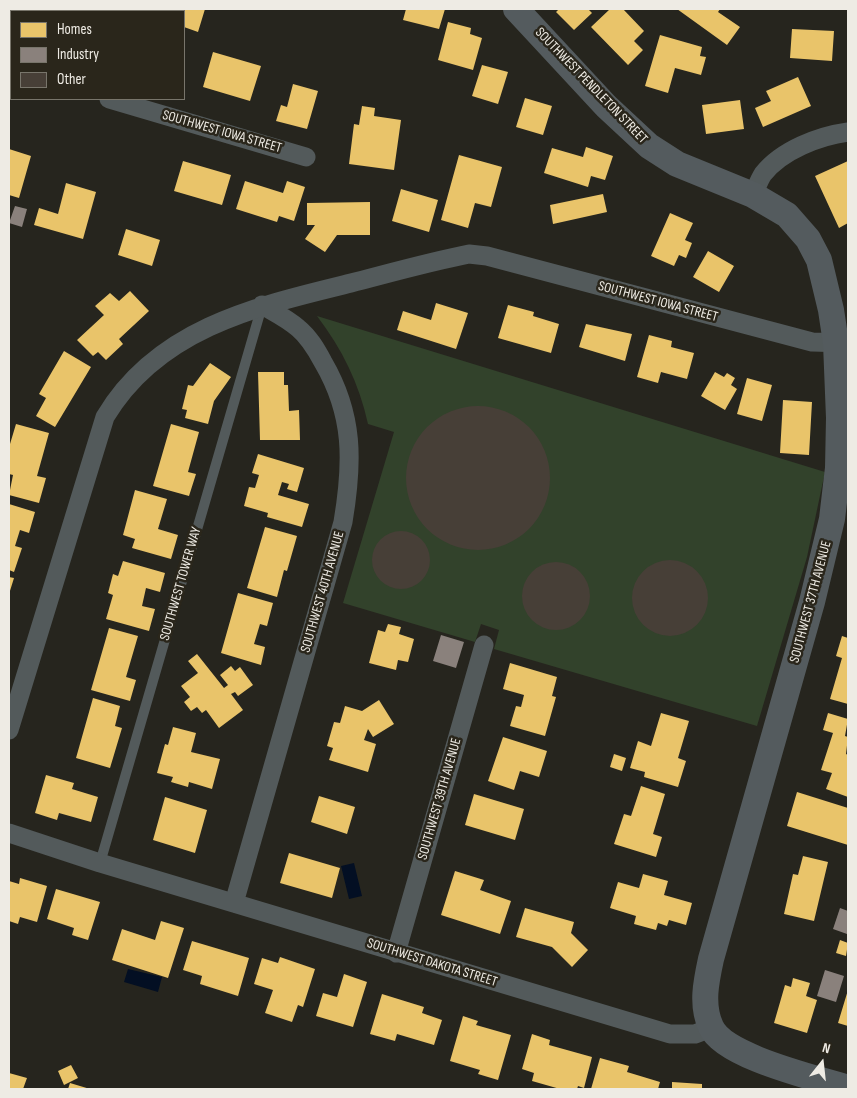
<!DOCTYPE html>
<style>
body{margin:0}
#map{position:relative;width:857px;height:1098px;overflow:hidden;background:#26251e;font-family:"Sofia Sans Condensed",sans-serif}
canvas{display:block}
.frame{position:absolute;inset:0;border:10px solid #eeebe4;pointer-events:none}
.legend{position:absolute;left:10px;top:10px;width:175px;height:90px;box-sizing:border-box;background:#2a261b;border:1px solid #78756b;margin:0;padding:6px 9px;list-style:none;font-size:15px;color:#eeebe4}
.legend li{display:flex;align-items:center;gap:10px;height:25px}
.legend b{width:25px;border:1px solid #78756b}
.north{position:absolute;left:797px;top:1038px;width:50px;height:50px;-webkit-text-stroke:4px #2a261b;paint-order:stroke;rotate:16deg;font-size:14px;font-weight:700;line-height:20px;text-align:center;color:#eeebe4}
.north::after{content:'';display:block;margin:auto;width:18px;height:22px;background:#eeebe4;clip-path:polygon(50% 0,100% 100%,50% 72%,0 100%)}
</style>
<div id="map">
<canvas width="857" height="1098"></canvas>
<div class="frame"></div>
<ul class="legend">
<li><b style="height:14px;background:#e9c46a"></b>Homes</li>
<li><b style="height:14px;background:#8a817c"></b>Industry</li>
<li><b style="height:14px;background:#473f37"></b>Other</li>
</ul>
<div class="north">N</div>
</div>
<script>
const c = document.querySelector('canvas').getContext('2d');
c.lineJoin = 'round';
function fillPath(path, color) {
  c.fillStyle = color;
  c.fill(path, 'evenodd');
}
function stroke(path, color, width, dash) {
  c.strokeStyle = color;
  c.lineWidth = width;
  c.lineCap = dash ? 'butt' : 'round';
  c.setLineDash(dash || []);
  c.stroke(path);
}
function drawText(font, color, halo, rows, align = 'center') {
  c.font = font + ' "Sofia Sans Condensed",sans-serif';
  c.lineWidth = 5;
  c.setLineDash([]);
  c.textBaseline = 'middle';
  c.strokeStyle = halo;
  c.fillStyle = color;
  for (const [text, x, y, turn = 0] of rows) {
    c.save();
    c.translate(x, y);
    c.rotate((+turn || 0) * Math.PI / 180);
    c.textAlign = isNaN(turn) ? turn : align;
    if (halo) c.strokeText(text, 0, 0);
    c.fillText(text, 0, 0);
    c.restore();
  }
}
fillPath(new Path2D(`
 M 317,316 L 825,472 L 807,557 L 757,726 L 494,649 L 499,630 L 481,624 L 475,642 L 343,603 L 394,432 L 368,424 C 359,383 342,349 317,316 Z`), '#32422b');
fillPath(new Path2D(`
 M 354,863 L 362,896 L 349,899 L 341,866 Z
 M 128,969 L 162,977 L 158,992 L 124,982 Z`), '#030f23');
fillPath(new Path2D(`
 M 38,9 L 64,9 L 64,11 L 37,11 Z
 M 171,9 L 205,9 L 198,32 L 184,27 L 184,11 L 170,11 Z
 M 406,9 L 445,9 L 439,29 L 403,20 Z
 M 559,9 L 588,9 L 592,13 L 574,30 L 556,12 Z
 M 610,9 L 623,9 L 644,31 L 634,41 L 643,50 L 628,65 L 591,27 Z
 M 677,9 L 720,9 L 718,12 L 740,27 L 727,45 Z
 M 448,22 L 471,28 L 470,34 L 482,38 L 473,70 L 438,60 Z
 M 792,29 L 834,31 L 832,61 L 790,58 Z
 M 660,35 L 702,47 L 700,56 L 706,57 L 701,75 L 675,68 L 668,93 L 645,86 Z
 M 213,52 L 261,66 L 250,101 L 203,87 Z
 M 482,65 L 508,72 L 498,104 L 472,96 Z
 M 798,77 L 811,106 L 763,127 L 755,108 L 771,101 L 766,91 Z
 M 293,84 L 318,91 L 307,129 L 276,121 L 281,105 L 287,107 Z
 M 525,98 L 552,106 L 543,135 L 516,127 Z
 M 740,100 L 744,129 L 706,134 L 702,105 Z
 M 362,106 L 375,108 L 374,116 L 401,120 L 394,170 L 349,164 L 354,124 L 359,125 Z
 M 586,147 L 613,156 L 605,180 L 591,176 L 588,187 L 544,173 L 552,148 L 583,157 Z
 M 9,149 L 31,156 L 19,198 L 9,195 Z
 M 459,155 L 502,167 L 491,207 L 475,203 L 468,228 L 441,220 Z
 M 183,161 L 231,175 L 222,205 L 174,191 Z
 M 848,161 L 848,223 L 839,228 L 815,176 Z
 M 245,181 L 283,193 L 287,181 L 305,187 L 294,221 L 279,216 L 277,222 L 236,209 Z
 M 66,183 L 96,192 L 83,239 L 34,225 L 39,208 L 58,214 Z
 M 401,189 L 438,200 L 429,232 L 392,221 Z
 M 603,194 L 607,212 L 553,224 L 550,205 Z
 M 370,202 L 370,235 L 337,235 L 325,252 L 305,239 L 315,225 L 307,225 L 307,203 Z
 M 670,213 L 693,223 L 685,240 L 692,243 L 686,258 L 679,255 L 674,266 L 651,256 Z
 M 126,229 L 160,240 L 152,266 L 118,255 Z
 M 708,251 L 734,266 L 719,292 L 693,277 Z
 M 130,291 L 149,311 L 119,339 L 123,344 L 106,360 L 98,352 L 93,356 L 77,340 L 104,315 L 95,306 L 110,293 L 119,301 Z
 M 436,303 L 468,313 L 456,349 L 397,330 L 403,311 L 431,320 Z
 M 508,305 L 534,312 L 533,316 L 559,324 L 551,353 L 498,338 Z
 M 586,324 L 632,334 L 625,361 L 579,347 Z
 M 649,335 L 672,341 L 671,347 L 694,353 L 687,379 L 661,372 L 658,383 L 637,377 Z
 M 64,351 L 91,367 L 55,427 L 36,416 L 46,398 L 39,394 Z
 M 210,363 L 231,377 L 214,401 L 208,424 L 185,418 L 187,410 L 182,409 L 188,385 L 193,386 Z
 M 258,372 L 284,372 L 284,385 L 288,385 L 289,411 L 299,410 L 300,440 L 260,440 Z
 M 715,372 L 724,377 L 727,373 L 735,378 L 731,385 L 737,389 L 725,410 L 701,396 Z
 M 747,378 L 772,385 L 762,421 L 737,414 Z
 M 783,400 L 812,402 L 809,455 L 780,453 Z
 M 16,424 L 49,433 L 37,476 L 46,478 L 39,503 L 9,495 L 13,475 L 9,474 L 9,444 L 10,444 Z
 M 171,424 L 199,432 L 188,472 L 196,474 L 189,496 L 153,486 Z
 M 258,454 L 304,468 L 297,492 L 287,489 L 289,484 L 282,482 L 278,495 L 309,504 L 302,527 L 267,517 L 268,513 L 244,506 L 249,487 L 255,488 L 259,475 L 252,473 Z
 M 135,490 L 167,499 L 158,529 L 178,535 L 171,559 L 132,548 L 135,539 L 123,535 Z
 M 9,504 L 35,512 L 29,533 L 20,530 L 15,546 L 22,548 L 14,572 L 9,570 Z
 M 265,527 L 297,536 L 287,571 L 284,570 L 277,597 L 247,588 Z
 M 123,561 L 165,573 L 160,592 L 146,588 L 142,606 L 155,609 L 149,631 L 106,619 L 113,595 L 108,593 L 113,574 L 118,576 Z
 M 9,577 L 14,578 L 9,594 Z
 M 238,593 L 273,603 L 267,626 L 260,624 L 254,644 L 265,647 L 261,665 L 221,653 Z
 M 388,624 L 401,627 L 399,634 L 414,639 L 408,662 L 398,660 L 396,670 L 369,663 L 378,630 L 385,632 Z
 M 109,628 L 138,636 L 126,677 L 136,680 L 130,701 L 91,690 Z
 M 842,636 L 848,638 L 848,704 L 830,699 L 842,658 L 836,656 Z
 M 197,654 L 224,688 L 228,685 L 220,675 L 231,666 L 235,671 L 240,667 L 253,685 L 238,696 L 235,692 L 231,694 L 243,710 L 219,728 L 206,710 L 202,713 L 197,707 L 191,711 L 184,702 L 190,697 L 181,686 L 198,673 L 188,661 Z
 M 510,663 L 557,677 L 552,696 L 556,697 L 545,736 L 510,726 L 516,706 L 521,707 L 524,695 L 503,689 Z
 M 93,698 L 120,706 L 115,726 L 122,728 L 110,768 L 76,758 Z
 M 379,700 L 394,724 L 373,737 L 368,729 L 364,740 L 376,744 L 368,772 L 329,760 L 333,748 L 327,746 L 334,722 L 340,723 L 345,706 L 362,711 Z
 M 661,713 L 689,721 L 678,758 L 686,761 L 678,787 L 644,777 L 645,772 L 630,768 L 638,741 L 651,746 Z
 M 828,713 L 848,719 L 845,736 L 848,737 L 846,754 L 848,755 L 848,797 L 826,789 L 832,773 L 821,770 L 833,733 L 823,730 Z
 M 173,727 L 196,733 L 191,752 L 220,759 L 212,789 L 189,782 L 188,787 L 171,782 L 173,777 L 157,773 L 165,744 L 168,745 Z
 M 503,737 L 547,751 L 539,777 L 520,771 L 514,790 L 488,781 Z
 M 614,754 L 626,758 L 622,771 L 610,767 Z
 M 46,775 L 74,783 L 72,789 L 98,797 L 91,822 L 59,813 L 57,820 L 35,813 Z
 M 641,786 L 665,794 L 653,834 L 662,837 L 656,857 L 614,844 L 624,814 L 631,816 Z
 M 797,792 L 848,808 L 848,845 L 787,826 Z
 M 474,794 L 524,809 L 515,840 L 465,825 Z
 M 319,796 L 355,807 L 347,834 L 311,822 Z
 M 165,797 L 207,810 L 195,853 L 153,840 Z
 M 289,853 L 340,868 L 332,898 L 280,883 Z
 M 803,856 L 828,862 L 814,921 L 784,914 L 793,874 L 798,875 Z
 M 455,871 L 484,880 L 480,890 L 511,901 L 500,934 L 441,915 Z
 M 643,874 L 668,881 L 664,895 L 692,903 L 686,925 L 669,920 L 667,926 L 658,923 L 656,930 L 634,924 L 636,916 L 610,908 L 618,882 L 639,888 Z
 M 20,878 L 47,886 L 37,922 L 20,917 L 18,924 L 9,921 L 9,881 L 19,884 Z
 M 56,889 L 100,902 L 88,940 L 72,935 L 74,928 L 47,919 Z
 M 525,908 L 574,922 L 571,933 L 588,950 L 572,967 L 552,947 L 516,937 Z
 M 161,921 L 184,928 L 168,978 L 112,960 L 122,929 L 155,940 Z
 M 840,940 L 848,943 L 846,956 L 836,953 Z
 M 192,941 L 249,958 L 238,996 L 200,984 L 202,976 L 183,970 Z
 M 280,957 L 315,969 L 303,1007 L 298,1005 L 292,1022 L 265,1013 L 273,990 L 254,984 L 262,958 L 278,963 Z
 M 344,974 L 367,982 L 353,1027 L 316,1016 L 323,993 L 337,997 Z
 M 793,978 L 810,983 L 806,996 L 817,1000 L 807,1033 L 774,1023 L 785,985 L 791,987 Z
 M 848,990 L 848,1026 L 838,1023 Z
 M 382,994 L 424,1007 L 422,1013 L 442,1020 L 434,1045 L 397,1034 L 395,1041 L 370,1034 Z
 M 463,1016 L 478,1021 L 476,1025 L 511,1035 L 498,1080 L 478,1074 L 480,1070 L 450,1061 Z
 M 532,1034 L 550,1040 L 549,1045 L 592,1057 L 584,1088 L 578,1086 L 577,1089 L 560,1089 L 532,1081 L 534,1073 L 522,1069 Z
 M 600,1058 L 629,1066 L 627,1072 L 660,1082 L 658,1089 L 591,1089 Z
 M 71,1065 L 78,1078 L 64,1085 L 58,1071 Z
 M 9,1073 L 27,1078 L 23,1089 L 9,1089 Z
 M 672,1082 L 702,1084 L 702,1089 L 672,1089 Z
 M 70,1083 L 90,1089 L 68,1089 Z`), '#e9c46a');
fillPath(new Path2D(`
 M 15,206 L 27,209 L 22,227 L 9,223 Z
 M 441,635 L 464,642 L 456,668 L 433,661 Z
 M 840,908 L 848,911 L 847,934 L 833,929 Z
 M 825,970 L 844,976 L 836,1002 L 817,996 Z`), '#8a817c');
fillPath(new Path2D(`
 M406 478a72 72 0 1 1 144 0a72 72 0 1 1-144 0Z
 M372 560a29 29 0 1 1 58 0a29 29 0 1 1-58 0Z
 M632 598a38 38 0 1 1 76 0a38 38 0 1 1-76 0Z
 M522 596a34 34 0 1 1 68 0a34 34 0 1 1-68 0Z`), '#473f37');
stroke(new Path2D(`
 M 100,863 L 262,306`), '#535a5b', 10);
stroke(new Path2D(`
 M 9,69 L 11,70
 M 109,99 L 306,157
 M 753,195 C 756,189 759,180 763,174 C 782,150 819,136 848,132
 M 9,730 L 105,417 C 158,328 257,306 351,283 C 390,273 429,262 469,254 L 487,256 L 812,342 L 847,343
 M 9,833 L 100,863 L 670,1034 L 695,1034 L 711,1028
 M 234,903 L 343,522 C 353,462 354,415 323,362 C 316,349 309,337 298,328 C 288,319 274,312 262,305
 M 396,953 L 484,645`), '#535a5b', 19);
stroke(new Path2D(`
 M 516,9 L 606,106 L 649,146 L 677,164 L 753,195 L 787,215 L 808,239 L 819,260 L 831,310 L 836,343 L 839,418 L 838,468 L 832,519 L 812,602 L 711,959 C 706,982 701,1005 711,1027 C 724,1057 817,1078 848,1088`), '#545b5e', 26);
drawText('14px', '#eeebe4', '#2a261b', [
 ["SOUTHWEST PENDLETON STREET",591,86,46],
 ["SOUTHWEST IOWA STREET",222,132,16],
 ["SOUTHWEST IOWA STREET",658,302,15],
 ["SOUTHWEST TOWER WAY",181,584,-74],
 ["SOUTHWEST 40TH AVENUE",323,592,-74],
 ["SOUTHWEST 37TH AVENUE",811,602,-75],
 ["SOUTHWEST 39TH AVENUE",440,799,-74],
 ["SOUTHWEST DAKOTA STREET",432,963,17]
]);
</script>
